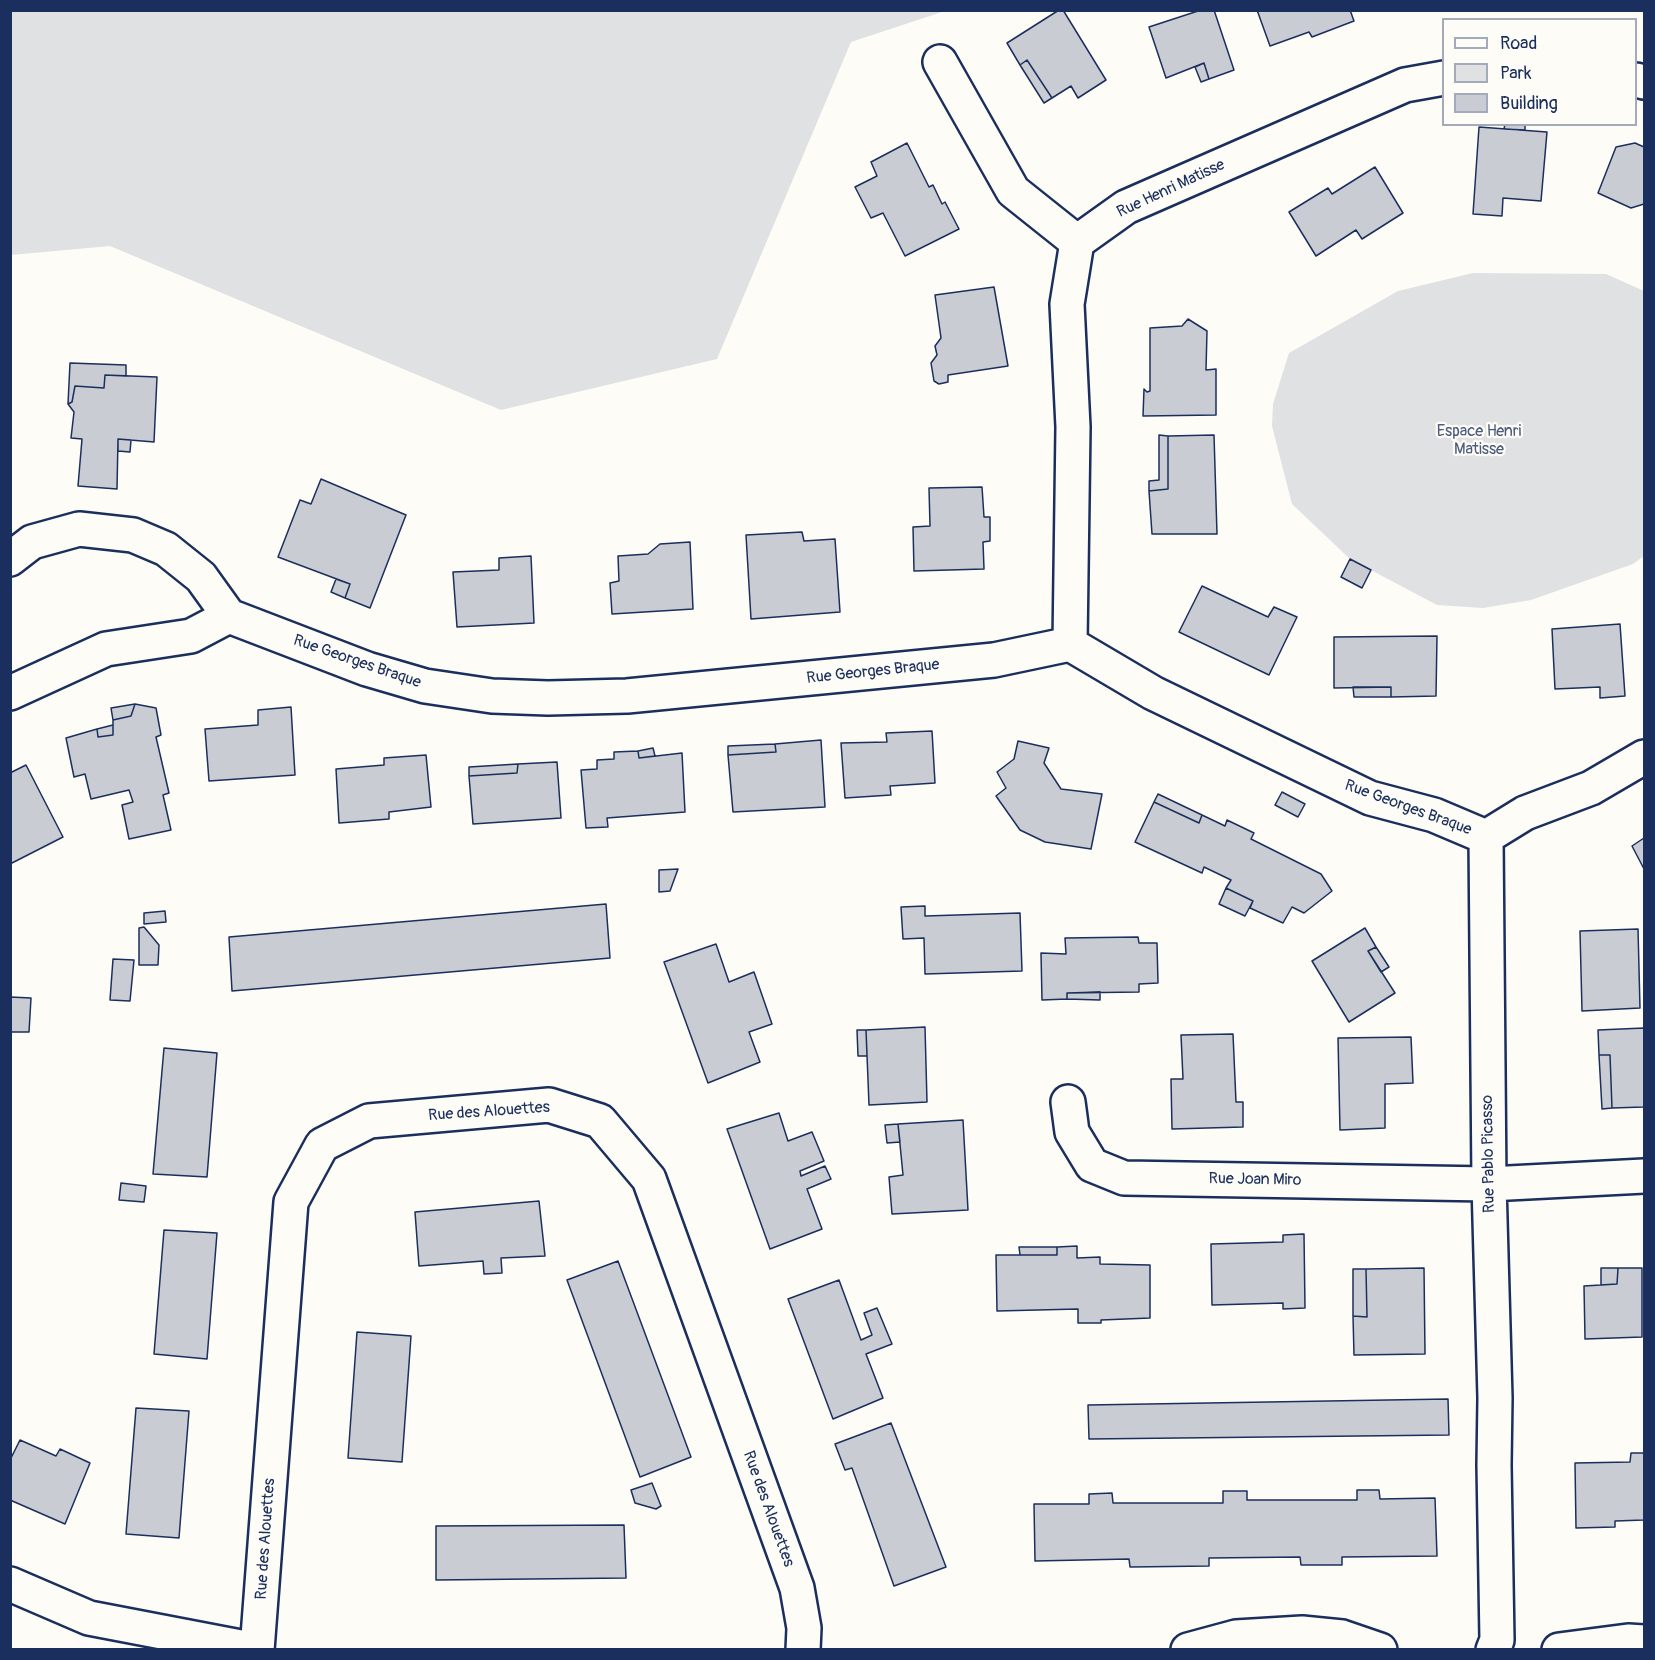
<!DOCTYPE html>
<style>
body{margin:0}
#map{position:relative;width:1655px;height:1660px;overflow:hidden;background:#fdfcf7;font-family:Pangolin,sans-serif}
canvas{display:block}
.frame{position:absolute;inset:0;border:12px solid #1b2f5e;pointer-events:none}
.legend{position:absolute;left:1442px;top:18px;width:195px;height:108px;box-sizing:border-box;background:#fdfcf7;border:2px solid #a3aaba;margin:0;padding:8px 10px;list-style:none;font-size:18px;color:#1b2f5e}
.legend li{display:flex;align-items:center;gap:12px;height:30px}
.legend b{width:30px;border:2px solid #a3aaba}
</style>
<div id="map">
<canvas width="1655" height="1660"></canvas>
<div class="frame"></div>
<ul class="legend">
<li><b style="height:8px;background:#fdfcf7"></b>Road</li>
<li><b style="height:16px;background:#e0e1e3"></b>Park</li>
<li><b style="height:16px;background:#c9ccd3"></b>Building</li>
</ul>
</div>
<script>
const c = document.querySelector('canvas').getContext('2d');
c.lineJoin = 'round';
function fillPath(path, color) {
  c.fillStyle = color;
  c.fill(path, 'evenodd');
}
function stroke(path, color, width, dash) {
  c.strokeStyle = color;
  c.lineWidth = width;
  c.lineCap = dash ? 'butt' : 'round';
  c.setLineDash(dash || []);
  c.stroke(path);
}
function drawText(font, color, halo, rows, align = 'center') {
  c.font = font + ' Pangolin,sans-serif';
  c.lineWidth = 4.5;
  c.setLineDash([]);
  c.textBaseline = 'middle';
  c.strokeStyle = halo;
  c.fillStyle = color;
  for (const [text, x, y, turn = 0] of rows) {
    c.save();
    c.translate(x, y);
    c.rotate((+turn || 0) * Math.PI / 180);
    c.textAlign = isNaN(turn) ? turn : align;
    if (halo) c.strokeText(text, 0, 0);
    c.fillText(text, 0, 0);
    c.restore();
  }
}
fillPath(new Path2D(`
 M 11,10 L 945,10 L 945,11 L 851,42 L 717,359 L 501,410 L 110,246 L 11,255 Z
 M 1473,273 L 1606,274 L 1644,291 L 1644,556 L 1633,564 L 1531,600 L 1483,608 L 1437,605 L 1350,559 L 1292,504 L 1272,426 L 1273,404 L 1289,353 L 1398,291 Z`), '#e0e1e3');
const building = new Path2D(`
 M 1059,10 L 1063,10 L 1106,80 L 1078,98 L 1071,86 L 1052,98 L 1027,60 L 1020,65 L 1007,43 Z
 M 1201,10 L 1214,10 L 1234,70 L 1209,79 L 1204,63 L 1166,78 L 1149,27 Z
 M 1257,10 L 1350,10 L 1354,21 L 1312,37 L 1309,32 L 1270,46 Z
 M 1027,60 L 1052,98 L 1044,103 L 1020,65 Z
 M 1204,63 L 1209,79 L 1201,82 L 1195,67 Z
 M 1505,124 L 1525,124 L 1525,130 L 1504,129 Z
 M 1479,127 L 1547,132 L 1541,201 L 1503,198 L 1502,216 L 1473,214 Z
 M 907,143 L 929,187 L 933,185 L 942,204 L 945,202 L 959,229 L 905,256 L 883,213 L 871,218 L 855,187 L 877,176 L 871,162 Z
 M 1635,143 L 1644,147 L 1644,204 L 1631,208 L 1598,193 L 1616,147 Z
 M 1375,167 L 1403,213 L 1362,239 L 1356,230 L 1316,256 L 1289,212 L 1328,188 L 1332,194 Z
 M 994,287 L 1008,366 L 948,375 L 948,382 L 939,384 L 934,381 L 931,363 L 937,355 L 935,346 L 941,338 L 935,295 Z
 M 1188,319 L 1207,331 L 1206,370 L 1216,369 L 1216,415 L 1143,416 L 1144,389 L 1147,392 L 1150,391 L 1150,328 L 1182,326 Z
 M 70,363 L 126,365 L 126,376 L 105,375 L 104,388 L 75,386 L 72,402 L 68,404 Z
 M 105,375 L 157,377 L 154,442 L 118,439 L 117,489 L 78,486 L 82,439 L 71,438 L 74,412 L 68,404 L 72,402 L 75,386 L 104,388 Z
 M 1159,435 L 1168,436 L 1168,489 L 1149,491 L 1149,481 L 1159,480 Z
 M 1214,435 L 1217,534 L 1152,534 L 1149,491 L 1168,489 L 1168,436 Z
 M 118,439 L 131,440 L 130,452 L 118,451 Z
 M 321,479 L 406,515 L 370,608 L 345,598 L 350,584 L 278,557 L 300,500 L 311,504 Z
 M 982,487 L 984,517 L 990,517 L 990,541 L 983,542 L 984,569 L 914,571 L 913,527 L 930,526 L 929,488 Z
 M 802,532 L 804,541 L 835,539 L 840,612 L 751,619 L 746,535 Z
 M 690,542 L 693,609 L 612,614 L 610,583 L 619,581 L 618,556 L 648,554 L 660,544 Z
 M 531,556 L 534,623 L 457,627 L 453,572 L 499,570 L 499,558 Z
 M 1350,559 L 1371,570 L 1362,588 L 1341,577 Z
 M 336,579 L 350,584 L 345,598 L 331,592 Z
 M 1202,586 L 1268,617 L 1274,607 L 1297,617 L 1269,675 L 1179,632 Z
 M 1620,624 L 1625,696 L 1600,698 L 1600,687 L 1555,689 L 1552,629 Z
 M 1437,636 L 1436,696 L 1391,697 L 1391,687 L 1334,688 L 1334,637 Z
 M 1353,687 L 1391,687 L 1391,697 L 1354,697 Z
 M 135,704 L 156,708 L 161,735 L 156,737 L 169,793 L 163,795 L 171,830 L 129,839 L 122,805 L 133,802 L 129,790 L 91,799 L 85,774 L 74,777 L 66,738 L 97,729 L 98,737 L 113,735 L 113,720 L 131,716 Z
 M 135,704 L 131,716 L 113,720 L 111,708 Z
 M 291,707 L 295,775 L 209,781 L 205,729 L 258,725 L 258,710 Z
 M 113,725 L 113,735 L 98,737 L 97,729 Z
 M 932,731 L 935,783 L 890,786 L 891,795 L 845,798 L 841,743 L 887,742 L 886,733 Z
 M 821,740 L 825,807 L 733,812 L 728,755 L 776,752 L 775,744 Z
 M 1018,741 L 1049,748 L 1044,763 L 1061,789 L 1102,794 L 1091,849 L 1045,842 L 1020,830 L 996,796 L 1006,788 L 997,772 L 1014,759 Z
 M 775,744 L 776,752 L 728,755 L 728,746 Z
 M 653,748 L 655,756 L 639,758 L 638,751 Z
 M 638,751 L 639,758 L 682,753 L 685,812 L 607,818 L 608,827 L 586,828 L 581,770 L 597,769 L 597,760 L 614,759 L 614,752 Z
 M 426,755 L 431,807 L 389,812 L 389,819 L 339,823 L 336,769 L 384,765 L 384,758 Z
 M 557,762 L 561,818 L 473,824 L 469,776 L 517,773 L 518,764 Z
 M 518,764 L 517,773 L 469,776 L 469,767 Z
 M 26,765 L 63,837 L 10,864 L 10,773 Z
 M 1282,792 L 1305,804 L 1298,817 L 1275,805 Z
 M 1158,794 L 1202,815 L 1199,823 L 1154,802 Z
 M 1154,802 L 1199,823 L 1202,815 L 1225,826 L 1227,820 L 1254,833 L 1251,839 L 1321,874 L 1332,891 L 1304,913 L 1292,907 L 1283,923 L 1250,908 L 1253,901 L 1226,888 L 1231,880 L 1204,867 L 1202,873 L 1135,842 Z
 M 1644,838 L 1644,869 L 1632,846 Z
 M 678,869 L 670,891 L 659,892 L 659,870 Z
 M 1226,888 L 1253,901 L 1245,916 L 1219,904 Z
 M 606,904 L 610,958 L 232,991 L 229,937 Z
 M 925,906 L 925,916 L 1020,913 L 1022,971 L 925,974 L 924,938 L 903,939 L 901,907 Z
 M 165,911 L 166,922 L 144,924 L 144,913 Z
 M 144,927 L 159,945 L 158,965 L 139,965 L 139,928 Z
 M 1365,928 L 1376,947 L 1368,951 L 1395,993 L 1349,1022 L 1312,961 Z
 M 1638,929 L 1640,1008 L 1582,1011 L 1580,931 Z
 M 1138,937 L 1139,943 L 1157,943 L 1158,983 L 1139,984 L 1139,992 L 1067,993 L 1067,999 L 1042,1000 L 1041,953 L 1066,954 L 1065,938 Z
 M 716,944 L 729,982 L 754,972 L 772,1024 L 749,1032 L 760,1062 L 708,1083 L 664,962 Z
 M 1376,947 L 1389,967 L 1381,972 L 1368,951 Z
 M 113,959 L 134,960 L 130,1001 L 110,1000 Z
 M 1100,992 L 1100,1000 L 1067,999 L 1067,993 Z
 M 10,997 L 31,998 L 29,1032 L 10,1032 Z
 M 925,1027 L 927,1102 L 869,1105 L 866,1030 Z
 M 1644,1028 L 1644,1107 L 1612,1108 L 1610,1055 L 1599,1055 L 1598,1030 Z
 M 857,1030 L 866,1030 L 867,1056 L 858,1056 Z
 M 1233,1034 L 1236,1102 L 1243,1102 L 1243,1127 L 1172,1129 L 1171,1079 L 1183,1079 L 1181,1035 Z
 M 1411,1037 L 1413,1083 L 1385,1084 L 1385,1128 L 1340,1130 L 1338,1038 Z
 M 164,1048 L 217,1053 L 207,1177 L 153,1174 Z
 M 1599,1055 L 1610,1055 L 1612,1108 L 1602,1109 Z
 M 779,1113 L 788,1141 L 812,1132 L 824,1161 L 800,1171 L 801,1176 L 825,1166 L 831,1179 L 807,1189 L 822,1229 L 770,1249 L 727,1129 Z
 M 963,1120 L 968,1210 L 892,1214 L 889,1177 L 903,1175 L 898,1124 Z
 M 898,1124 L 900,1142 L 887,1143 L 885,1125 Z
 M 121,1183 L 146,1186 L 144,1202 L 119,1200 Z
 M 539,1201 L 545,1256 L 501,1258 L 502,1273 L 484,1274 L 483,1261 L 419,1266 L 415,1212 Z
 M 164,1230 L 217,1233 L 207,1359 L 154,1354 Z
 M 1304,1234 L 1305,1308 L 1283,1309 L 1283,1303 L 1212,1305 L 1211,1244 L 1283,1242 L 1283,1235 Z
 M 1077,1246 L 1077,1258 L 1100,1257 L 1100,1264 L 1150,1265 L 1150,1318 L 1101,1320 L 1101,1323 L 1078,1323 L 1078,1309 L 997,1311 L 996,1255 L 1057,1255 L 1057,1247 Z
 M 1019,1247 L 1057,1247 L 1057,1255 L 1020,1255 Z
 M 618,1261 L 691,1457 L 640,1477 L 567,1280 Z
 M 1424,1268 L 1425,1354 L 1354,1355 L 1353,1316 L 1367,1317 L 1366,1269 Z
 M 1601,1268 L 1618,1268 L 1617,1284 L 1601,1285 Z
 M 1618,1268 L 1642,1268 L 1642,1337 L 1585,1339 L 1584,1286 L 1617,1284 Z
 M 1353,1269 L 1366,1269 L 1367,1317 L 1353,1316 Z
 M 839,1280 L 861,1340 L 872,1335 L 864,1313 L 877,1308 L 892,1344 L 866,1354 L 883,1398 L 833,1419 L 788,1299 Z
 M 357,1332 L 411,1336 L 402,1462 L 348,1458 Z
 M 1448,1399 L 1449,1435 L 1089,1439 L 1088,1405 Z
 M 136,1408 L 189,1411 L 179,1538 L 126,1534 Z
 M 891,1423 L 946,1567 L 894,1586 L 852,1468 L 845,1470 L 835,1444 Z
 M 20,1440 L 56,1456 L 60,1449 L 90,1463 L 65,1524 L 10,1500 L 10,1460 Z
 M 1631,1453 L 1644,1453 L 1644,1520 L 1615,1521 L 1615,1527 L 1576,1528 L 1575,1463 L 1630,1462 Z
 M 652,1483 L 661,1506 L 656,1509 L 635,1503 L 631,1490 Z
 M 1357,1490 L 1379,1490 L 1380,1499 L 1435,1498 L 1437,1556 L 1342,1557 L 1342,1565 L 1301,1565 L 1300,1557 L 1209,1558 L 1209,1566 L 1130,1567 L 1129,1559 L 1035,1561 L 1034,1504 L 1089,1504 L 1089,1494 L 1112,1493 L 1113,1503 L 1223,1503 L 1223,1491 L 1247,1491 L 1247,1500 L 1357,1500 Z
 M 624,1525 L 626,1578 L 436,1580 L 436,1526 Z`);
fillPath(building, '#c9ccd3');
stroke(building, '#1b2f5e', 1.5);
const minor = new Path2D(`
 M 940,62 L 1013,191 L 1077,242
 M 1636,80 L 1644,82
 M 10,559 L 32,542 L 79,529 L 133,535 L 166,549 L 201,577 L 229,616 L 367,669 L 425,686 L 492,696 L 548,698 L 627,696 L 994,660 L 1070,644 L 1153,693 L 1370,798 L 1434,815 L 1486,837
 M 1070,644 L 1073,427 L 1067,304 L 1077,242 L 1126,207 L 1405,85 L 1444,78
 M 10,693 L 106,649 L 191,636 L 229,616
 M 1068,1102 L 1072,1132 L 1092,1165 L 1124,1178 L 1489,1184 L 1644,1176
 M 10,1584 L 89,1618 L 256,1650
 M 257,1650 L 291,1202 L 322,1145 L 369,1121 L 549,1105 L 600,1121 L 649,1179 L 797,1588 L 804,1628 L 803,1650
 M 1188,1650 L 1236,1637 L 1302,1633 L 1342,1637 L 1380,1650
 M 1493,1650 L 1497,1640 L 1494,1465 L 1495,1398 L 1489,1184 L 1486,837 L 1525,813 L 1591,788 L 1644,757
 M 1559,1650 L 1628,1641 L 1644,1642`);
stroke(minor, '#1b2f5e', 38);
stroke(minor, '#fdfcf7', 33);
drawText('16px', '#1b2f5e', '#fdfcf7', [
 ["Rue Henri Matisse",1171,189,-25],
 ["Rue Georges Braque",357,662,19],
 ["Rue Georges Braque",873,672,-6],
 ["Rue Georges Braque",1408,808,20],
 ["Rue des Alouettes",489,1112,-4],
 ["Rue Pablo Picasso",1489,1154,-91],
 ["Rue Joan Miro",1255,1180,1],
 ["Rue des Alouettes",768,1509,70],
 ["Rue des Alouettes",266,1539,-86]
]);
drawText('16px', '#4c5c7f', '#fdfcf7', [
 ["Espace Henri",1479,432],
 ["Matisse",1479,450]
]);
</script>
